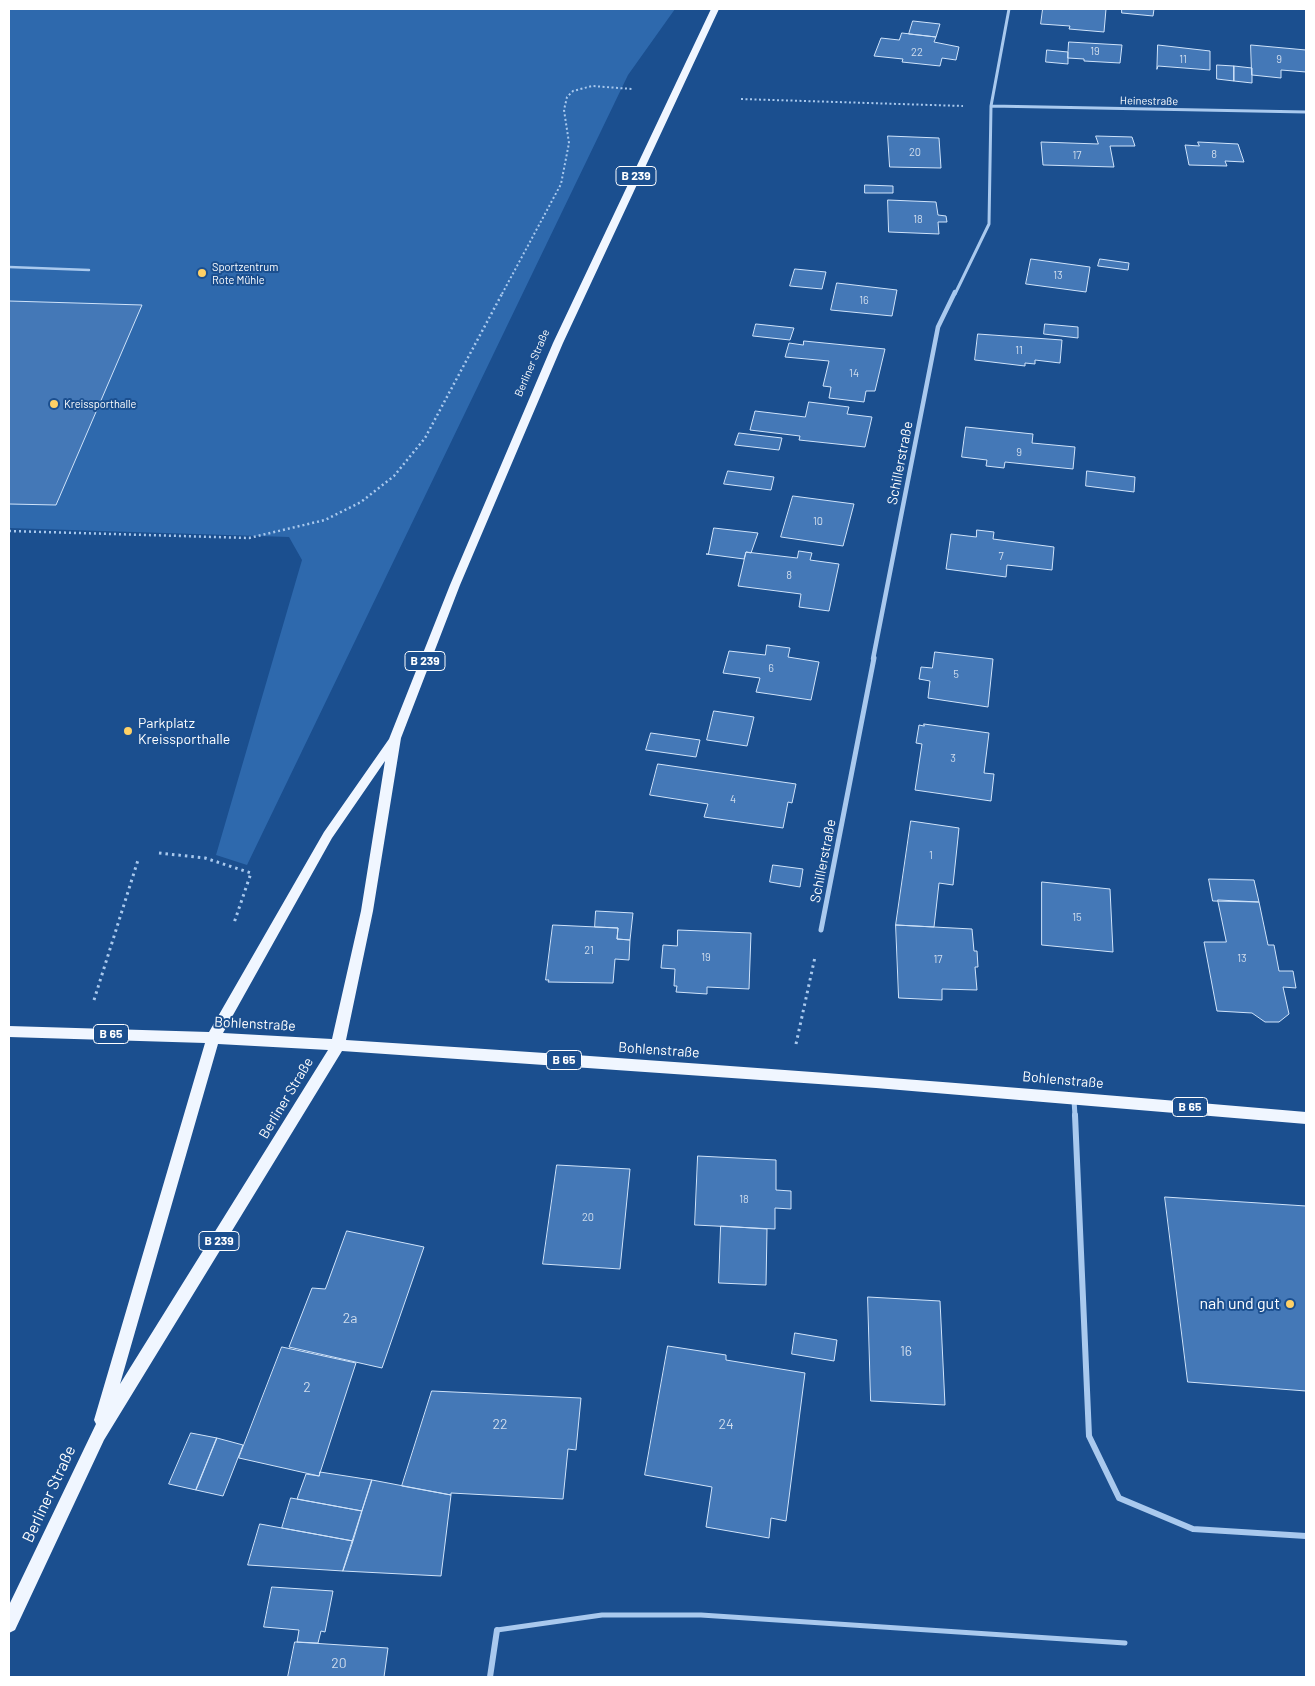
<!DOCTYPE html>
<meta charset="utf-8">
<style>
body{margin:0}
#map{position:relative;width:1315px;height:1686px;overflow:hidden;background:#1b4f8f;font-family:Barlow,sans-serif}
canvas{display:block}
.frame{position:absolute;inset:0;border:10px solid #fff;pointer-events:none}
</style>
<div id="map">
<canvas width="1315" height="1686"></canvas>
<div class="frame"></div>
</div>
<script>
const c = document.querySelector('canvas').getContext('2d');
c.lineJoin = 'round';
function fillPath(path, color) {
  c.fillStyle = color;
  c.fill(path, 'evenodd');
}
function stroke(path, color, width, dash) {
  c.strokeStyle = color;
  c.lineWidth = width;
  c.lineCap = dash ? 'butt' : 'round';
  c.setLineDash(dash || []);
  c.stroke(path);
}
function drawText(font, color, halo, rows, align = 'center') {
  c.font = font + ' Barlow,sans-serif';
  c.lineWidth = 4;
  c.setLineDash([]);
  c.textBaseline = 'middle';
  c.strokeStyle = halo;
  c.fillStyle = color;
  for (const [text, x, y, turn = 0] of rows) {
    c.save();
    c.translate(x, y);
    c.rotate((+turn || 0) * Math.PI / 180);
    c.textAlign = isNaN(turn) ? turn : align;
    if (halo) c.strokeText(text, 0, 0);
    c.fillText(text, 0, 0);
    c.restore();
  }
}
fillPath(new Path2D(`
 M 9,9 L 675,9 L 628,75 L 247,865 L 216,855 L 302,560 L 289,537 L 9,528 Z`), '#2e69ad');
const building = new Path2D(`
 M 1043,9 L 1106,9 L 1104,32 L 1069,29 L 1070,26 L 1041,24 Z
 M 1122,9 L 1154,9 L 1153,16 L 1122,13 Z
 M 913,21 L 940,24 L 936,37 L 909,34 Z
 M 902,33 L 936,37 L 934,42 L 959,47 L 956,60 L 942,58 L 940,66 L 902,62 L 903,59 L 874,56 L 881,38 L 899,40 Z
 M 1069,42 L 1122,45 L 1120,63 L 1084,61 L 1084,59 L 1068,58 Z
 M 1158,45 L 1210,51 L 1210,70 L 1158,66 L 1157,69 Z
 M 1251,45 L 1306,50 L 1306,72 L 1281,70 L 1281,78 L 1252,75 Z
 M 1047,50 L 1068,52 L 1068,64 L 1046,62 Z
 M 1217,65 L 1234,66 L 1234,81 L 1217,79 Z
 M 1234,66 L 1252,68 L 1252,83 L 1234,81 Z
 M 888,136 L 939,138 L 941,168 L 890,167 Z
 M 1096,136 L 1132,137 L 1135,146 L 1110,146 L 1114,167 L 1043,165 L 1041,142 L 1098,144 Z
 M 1198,142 L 1238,144 L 1244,162 L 1225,161 L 1227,166 L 1189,165 L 1185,145 L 1199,146 Z
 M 865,185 L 893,186 L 893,193 L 865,193 Z
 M 888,200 L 936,202 L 938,215 L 946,216 L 947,222 L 938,222 L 939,234 L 889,232 Z
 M 1031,259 L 1090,267 L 1086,292 L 1026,284 Z
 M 1100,259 L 1129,263 L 1128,270 L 1098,266 Z
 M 795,269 L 826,272 L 822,289 L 790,286 Z
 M 837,283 L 897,290 L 892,316 L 831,310 Z
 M 9,301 L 142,305 L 56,505 L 9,504 Z
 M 756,324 L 794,328 L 790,340 L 753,336 Z
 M 1045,324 L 1078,327 L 1078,338 L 1044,334 Z
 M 978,334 L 1062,340 L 1060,363 L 1035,360 L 1035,364 L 1025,363 L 1025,366 L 975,360 Z
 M 804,341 L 885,349 L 875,391 L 866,391 L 864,402 L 829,398 L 831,387 L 823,386 L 829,361 L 785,357 L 789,343 L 803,345 Z
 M 809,402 L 849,407 L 847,414 L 872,417 L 865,447 L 799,440 L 800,436 L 750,430 L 755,411 L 805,417 Z
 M 966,427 L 1033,434 L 1032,443 L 1075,447 L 1073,469 L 1005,462 L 1004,468 L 986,466 L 987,460 L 962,457 Z
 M 739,433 L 782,438 L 779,450 L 735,445 Z
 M 728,471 L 774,477 L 771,490 L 724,484 Z
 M 1087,471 L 1135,477 L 1134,492 L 1086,486 Z
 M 793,496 L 854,504 L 843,546 L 781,537 Z
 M 714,528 L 758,533 L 751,553 L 746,552 L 744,559 L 706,554 L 708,554 Z
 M 977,530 L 994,532 L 993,539 L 1054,547 L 1052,570 L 1007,565 L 1006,577 L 946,569 L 951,534 L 976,537 Z
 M 799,551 L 812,553 L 810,560 L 839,564 L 829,611 L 799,607 L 801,594 L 738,586 L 746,552 L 797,558 Z
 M 767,645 L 790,648 L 788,657 L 819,662 L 811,700 L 756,692 L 760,678 L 723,673 L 729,651 L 765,655 Z
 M 935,652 L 993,659 L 988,707 L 928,698 L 930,681 L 919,679 L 921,667 L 932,668 Z
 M 714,711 L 754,717 L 747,746 L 707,740 Z
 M 924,724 L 989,733 L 984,773 L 994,774 L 991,801 L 915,790 L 922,744 L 916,743 L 919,725 L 924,726 Z
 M 651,733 L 700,740 L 696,757 L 646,750 Z
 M 658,764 L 796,784 L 792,803 L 788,802 L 783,828 L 704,817 L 708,804 L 650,795 Z
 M 911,821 L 959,828 L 953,885 L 939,883 L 934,927 L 896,925 Z
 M 773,865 L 803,869 L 800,887 L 770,882 Z
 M 1209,879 L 1254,880 L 1259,902 L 1213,901 Z
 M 1042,882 L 1110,889 L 1113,952 L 1042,945 Z
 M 1218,900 L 1259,902 L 1268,945 L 1274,945 L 1279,971 L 1293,971 L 1296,988 L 1283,987 L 1289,1014 L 1279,1022 L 1265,1022 L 1252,1013 L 1217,1011 L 1204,942 L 1226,942 Z
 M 596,911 L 633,913 L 630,940 L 617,939 L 618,928 L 595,927 Z
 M 553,925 L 618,928 L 617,939 L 630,940 L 629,960 L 615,959 L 613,983 L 548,982 L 549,980 L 546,980 Z
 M 896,925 L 972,929 L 974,951 L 977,951 L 978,967 L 975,967 L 977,990 L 942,989 L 942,1000 L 899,998 Z
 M 678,930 L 751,933 L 749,989 L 707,987 L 707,994 L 676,992 L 677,986 L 674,986 L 675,969 L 661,968 L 663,945 L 677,946 Z
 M 698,1156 L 776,1160 L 776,1190 L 791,1191 L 791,1209 L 775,1208 L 775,1229 L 695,1225 Z
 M 557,1165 L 630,1169 L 620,1269 L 543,1264 Z
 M 1165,1197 L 1306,1206 L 1306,1391 L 1188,1382 Z
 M 721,1226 L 767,1229 L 766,1285 L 719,1283 Z
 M 347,1231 L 424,1247 L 382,1368 L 289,1347 L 312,1288 L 325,1289 Z
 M 868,1297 L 940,1301 L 945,1405 L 871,1401 Z
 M 795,1333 L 837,1340 L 834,1361 L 792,1354 Z
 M 668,1346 L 726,1355 L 726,1360 L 805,1373 L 786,1521 L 771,1518 L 769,1538 L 706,1527 L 712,1487 L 645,1475 Z
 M 282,1347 L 356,1363 L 319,1476 L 239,1458 Z
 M 432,1391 L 581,1398 L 576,1450 L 568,1449 L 563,1499 L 451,1493 L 451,1495 L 402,1486 Z
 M 191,1433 L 217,1438 L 196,1490 L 169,1484 Z
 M 217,1438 L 243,1445 L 223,1496 L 196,1490 Z
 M 320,1472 L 372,1480 L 362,1511 L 297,1499 L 306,1474 L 319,1476 Z
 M 372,1480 L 451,1495 L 441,1576 L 343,1571 Z
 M 291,1498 L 362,1511 L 353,1541 L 282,1528 Z
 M 260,1524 L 353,1541 L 343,1571 L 248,1565 Z
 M 272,1587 L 333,1591 L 325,1632 L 321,1631 L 318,1643 L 297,1642 L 299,1630 L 264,1627 Z
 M 295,1642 L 388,1648 L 384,1677 L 288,1677 Z`);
fillPath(building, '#4478b7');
stroke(building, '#cfe3fa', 1);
stroke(new Path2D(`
 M 741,99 L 963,106
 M 502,294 L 561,184 L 569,143 L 564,110 L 567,97 L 573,91 L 592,86 L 632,89`), '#a9c9ee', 2, [2, 2.5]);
stroke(new Path2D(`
 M 9,531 L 249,538 L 325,520 L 361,502 L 394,476 L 425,438 L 503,292`), '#a9c9ee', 2.5, [2, 3]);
stroke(new Path2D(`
 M 159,853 L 205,858 L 251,873 L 234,923
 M 94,1000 L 138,860
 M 796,1044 L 815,957`), '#a9c9ee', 3, [2.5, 4]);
stroke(new Path2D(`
 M 9,267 L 89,270`), '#a9c9ee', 2.5);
stroke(new Path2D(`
 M 497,1630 L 602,1615 L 701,1615 L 1125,1643`), '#a9c9ee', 5);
stroke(new Path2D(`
 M 991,106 L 1306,112
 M 955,294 L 989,224 L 991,106 L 1009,9`), '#a9c9ee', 3);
stroke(new Path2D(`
 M 873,659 L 938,327 L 955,292`), '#a9c9ee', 4.5);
stroke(new Path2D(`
 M 821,930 L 874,658
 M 1074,1100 L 1075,1116`), '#a9c9ee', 5);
stroke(new Path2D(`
 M 1075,1115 L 1089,1436 L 1119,1498 L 1193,1529 L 1306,1536
 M 490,1677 L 497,1630`), '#a9c9ee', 6);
fillPath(new Path2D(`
 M 711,9 L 719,9 L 563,343 L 460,585 L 401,738 L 373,911 L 346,1040 C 666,1060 986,1084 1306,1112 L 1306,1124 L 876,1088 L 342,1051 L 104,1440 L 15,1630 L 9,1633 L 9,1605 L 96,1424 L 94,1420 L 205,1043 L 9,1037 L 9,1026 L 209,1032 L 324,832 L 389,739 L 450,585 L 553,343 ZM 385,761 L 361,911 L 332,1039 L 223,1033 L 332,838 ZM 218,1044 L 328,1050 L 120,1384 Z`), '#f0f6ff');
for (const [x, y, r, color] of [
 [202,273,5,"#ffd166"],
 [54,404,5,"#ffd166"],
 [128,731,5,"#ffd166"],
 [1290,1304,5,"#ffd166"]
]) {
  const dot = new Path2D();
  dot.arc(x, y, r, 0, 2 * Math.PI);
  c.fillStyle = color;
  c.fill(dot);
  stroke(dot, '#1b4f8f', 2);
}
drawText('11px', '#d0dded', null, [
 ["19",1095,51],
 ["22",917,52],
 ["11",1183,59],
 ["9",1279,59],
 ["20",915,152],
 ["8",1214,154],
 ["17",1077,155],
 ["18",918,219],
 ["13",1058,275],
 ["16",864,300],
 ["11",1019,350],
 ["14",854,373],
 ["9",1019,452],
 ["10",818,521],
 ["7",1001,556],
 ["8",789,575],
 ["6",771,668],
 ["5",956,674],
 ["3",953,758],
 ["4",733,799],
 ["1",931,855],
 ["15",1077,917],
 ["21",589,950],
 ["19",706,957],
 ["13",1242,958],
 ["17",938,959],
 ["18",744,1199],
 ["20",588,1217]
]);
drawText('11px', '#fff', '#1b4f8f', [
 ["Heinestraße",1149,101,1],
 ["Berliner Straße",532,363,-67]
]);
drawText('11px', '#fff', '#1b4f8f', [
 ["Sportzentrum",212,267],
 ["Rote Mühle",212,280],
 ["Kreissporthalle",64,404]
], 'left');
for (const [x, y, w] of [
 [636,176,40],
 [425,661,40],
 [111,1034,35],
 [564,1060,35],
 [1190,1107,35],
 [219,1241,40]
]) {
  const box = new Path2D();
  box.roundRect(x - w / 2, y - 9.5, w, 19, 4);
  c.fillStyle = '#1b4f8f';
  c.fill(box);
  stroke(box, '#fff', 1);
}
drawText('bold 12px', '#fff', null, [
 ["B 239",636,176],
 ["B 239",425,661],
 ["B 65",111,1034],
 ["B 65",564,1060],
 ["B 65",1190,1107],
 ["B 239",219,1241]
]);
drawText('14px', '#fff', '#1b4f8f', [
 ["Schillerstraße",900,463,-79],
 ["Schillerstraße",823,861,-79],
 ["Bohlenstraße",255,1024,3],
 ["Bohlenstraße",659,1050,4],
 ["Bohlenstraße",1063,1080,5],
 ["Berliner Straße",286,1098,-59]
]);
drawText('14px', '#fff', '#1b4f8f', [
 ["Parkplatz",138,723],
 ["Kreissporthalle",138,739]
], 'left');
drawText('14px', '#d0dded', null, [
 ["2a",350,1318],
 ["16",906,1351],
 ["2",307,1387],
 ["22",500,1424],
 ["24",726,1424],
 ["20",339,1663]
]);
drawText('16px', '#fff', '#1b4f8f', [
 ["nah und gut",1280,1304]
], 'right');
drawText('16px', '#fff', '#1b4f8f', [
 ["Berliner Straße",49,1494,-65]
]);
</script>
